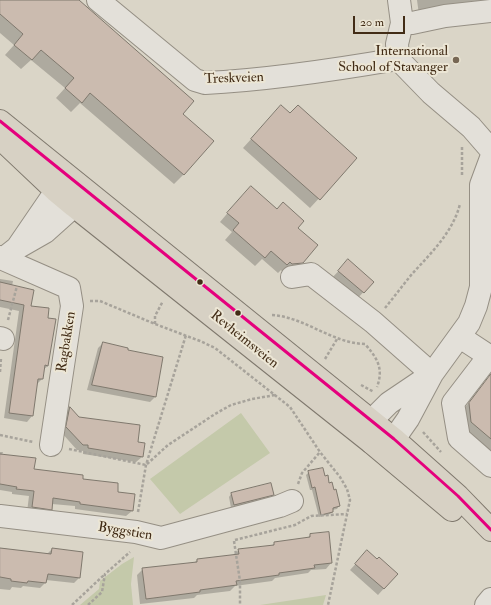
<!DOCTYPE html>
<style>
body{margin:0}
#map{position:relative;width:491px;height:605px;overflow:hidden;background:#dad5c7;font-family:"IM FELL Double Pica",serif}
canvas{display:block}
.scale{position:absolute;left:353px;top:16px;width:52px;height:18px;box-sizing:border-box;border:2px solid #422c16;border-top:0;padding-left:5px;font-size:12px;line-height:14px;white-space:nowrap;color:#422c16;-webkit-text-stroke:3px #ece6d5;paint-order:stroke}
</style>
<div id="map">
<canvas width="491" height="605"></canvas>
<div class="scale">20 m</div>
</div>
<script>
const c = document.querySelector('canvas').getContext('2d');
c.lineJoin = 'round';
function fillPath(path, color) {
  c.fillStyle = color;
  c.fill(path, 'evenodd');
}
function stroke(path, color, width, dash) {
  c.strokeStyle = color;
  c.lineWidth = width;
  c.lineCap = dash ? 'butt' : 'round';
  c.setLineDash(dash || []);
  c.stroke(path);
}
function drawText(font, color, halo, rows, align = 'center') {
  c.font = font + ' "IM FELL Double Pica",serif';
  c.lineWidth = 4;
  c.setLineDash([]);
  c.textBaseline = 'middle';
  c.strokeStyle = halo;
  c.fillStyle = color;
  for (const [text, x, y, turn = 0] of rows) {
    c.save();
    c.translate(x, y);
    c.rotate((+turn || 0) * Math.PI / 180);
    c.textAlign = isNaN(turn) ? turn : align;
    if (halo) c.strokeText(text, 0, 0);
    c.fillText(text, 0, 0);
    c.restore();
  }
}
fillPath(new Path2D(`
 M 241,413 L 270,453 L 180,514 L 150,479 Z
 M 134,557 L 131,584 L 133,605 L 80,605 L 99,589 L 100,581 L 122,564 Z
 M 326,595 L 323,605 L 260,605 Z`), '#c4c9aa');
fillPath(new Path2D(`
 M 0,0 L 77,0 L 181,114 L 184,174 L 174,184 L 80,103 L 71,112 L 56,98 L 65,88 L 31,60 L 21,69 L 5,55 L 14,45 L 0,33 Z
 M 417,0 L 491,0 L 491,8 L 419,15 Z
 M 281,106 L 290,114 L 356,158 L 310,208 L 243,148 Z
 M 242,196 L 297,228 L 302,262 L 293,271 L 283,273 L 281,270 L 278,273 L 262,259 L 255,266 L 225,240 L 232,232 L 220,222 Z
 M 348,261 L 373,282 L 355,301 L 330,280 Z
 M 0,279 L 13,281 L 12,286 L 30,307 L 48,366 L 44,369 L 42,379 L 36,385 L 32,416 L 27,422 L 4,418 L 19,311 L 0,307 Z
 M 103,343 L 155,397 L 150,402 L 87,390 L 98,348 Z
 M 491,375 L 491,453 L 464,429 L 462,411 Z
 M 70,408 L 79,418 L 142,457 L 136,462 L 83,454 L 83,451 L 77,450 L 61,432 L 65,413 Z
 M 0,452 L 3,452 L 2,455 L 33,470 L 82,480 L 116,492 L 134,495 L 132,511 L 126,516 L 75,509 L 75,506 L 52,504 L 51,509 L 46,514 L 27,512 L 29,496 L 12,494 L 12,492 L 0,490 Z
 M 309,472 L 324,477 L 339,506 L 337,509 L 332,510 L 332,512 L 330,514 L 319,517 L 312,490 L 310,490 L 306,475 Z
 M 270,485 L 273,494 L 270,497 L 231,508 L 229,497 L 231,494 Z
 M 310,535 L 331,563 L 326,569 L 311,570 L 308,573 L 275,578 L 272,581 L 235,586 L 230,591 L 197,595 L 194,598 L 140,604 L 137,575 L 143,569 L 194,563 L 197,560 L 233,555 L 239,550 L 271,546 L 275,543 L 307,539 Z
 M 0,548 L 47,554 L 52,549 L 79,578 L 74,583 L 46,580 L 45,583 L 40,588 L 23,586 L 21,588 L 12,587 L 10,590 L 0,589 Z
 M 362,557 L 377,560 L 397,574 L 378,595 L 350,570 Z`), '#0003');
const building = new Path2D(`
 M 0,0 L 79,0 L 194,101 L 183,114 L 214,141 L 184,175 L 90,93 L 82,103 L 65,88 L 74,78 L 41,50 L 32,60 L 14,45 L 23,34 L 0,14 Z
 M 281,105 L 290,113 L 298,105 L 357,158 L 320,200 L 251,139 Z
 M 251,186 L 277,209 L 283,202 L 304,221 L 298,228 L 318,245 L 303,263 L 292,264 L 290,262 L 287,265 L 271,251 L 265,258 L 233,230 L 239,223 L 227,213 Z
 M 348,259 L 374,282 L 364,293 L 338,271 Z
 M 0,282 L 34,290 L 31,306 L 49,308 L 48,318 L 56,319 L 48,366 L 45,365 L 43,379 L 38,379 L 33,416 L 9,413 L 24,305 L 0,300 Z
 M 103,342 L 128,348 L 128,350 L 163,357 L 156,397 L 92,385 Z
 M 491,374 L 491,439 L 471,422 L 469,403 Z
 M 70,407 L 79,417 L 140,425 L 138,442 L 145,443 L 143,457 L 88,448 L 88,445 L 83,445 L 66,427 Z
 M 0,454 L 36,458 L 34,469 L 83,475 L 83,479 L 118,483 L 118,492 L 135,494 L 133,511 L 80,504 L 80,502 L 53,498 L 52,510 L 32,507 L 34,491 L 16,489 L 17,487 L 0,484 Z
 M 323,468 L 325,476 L 328,475 L 329,483 L 332,482 L 334,490 L 336,489 L 340,506 L 333,508 L 333,512 L 321,515 L 315,487 L 312,488 L 308,471 Z
 M 271,483 L 274,495 L 234,505 L 231,493 Z
 M 329,532 L 332,563 L 314,565 L 315,568 L 279,573 L 279,575 L 236,581 L 237,585 L 200,590 L 200,592 L 146,599 L 142,568 L 197,562 L 197,559 L 239,554 L 238,549 L 274,545 L 274,542 L 310,537 L 310,534 Z
 M 0,548 L 51,554 L 52,548 L 83,552 L 80,578 L 48,574 L 46,583 L 28,581 L 27,583 L 11,581 L 11,579 L 0,577 Z
 M 367,550 L 377,559 L 379,557 L 398,574 L 384,589 L 355,564 Z`);
fillPath(building, '#cbbbaf');
stroke(building, '#7f786d', 1);
const minor = new Path2D(`
 M 98,0 L 195,80 L 205,83 C 269,80 334,70 398,59 L 431,93 L 471,127 L 491,150
 M 402,23 L 412,23 L 445,16 L 491,11
 M 398,59 L 397,44 L 402,23 L 399,0
 M 0,257 L 3,259 L 17,248 L 45,232 L 74,206 L 77,184 L 56,191 L 17,248
 M 3,259 L 69,288 L 72,306 L 51,445
 M 292,277 L 311,274 L 373,322 L 432,374
 M 460,337 L 489,356 L 453,403 L 459,438 L 491,466
 M 0,338 L 3,339
 M 432,374 L 389,403 L 371,421 L 372,443 L 394,439 L 408,419 L 432,374 L 469,323 L 476,306 L 481,287 L 481,185 L 491,158
 M 0,516 L 136,532 L 161,538 L 280,506 L 292,501
 M 486,605 L 491,599`);
const major = new Path2D(`
 M 0,121 L 394,439 L 458,496 L 491,530
 M 0,138 L 56,191 L 74,206 L 372,443 L 452,510`);
stroke(minor, '#958f84', 24);
stroke(major, '#7f786d', 24);
stroke(new Path2D(`
 M 462,147 L 462,175
 M 90,301 L 100,301 L 155,324 L 200,341 L 215,348 L 290,407 L 320,452 L 340,477 L 347,489 L 350,500 L 328,605
 M 385,308 C 394,297 403,285 412,274 C 431,253 453,232 460,204
 M 272,315 C 305,317 331,343 365,344 C 377,358 384,368 377,387
 M 8,320 L 17,286
 M 155,324 L 155,316 L 163,301
 M 325,359 L 337,339
 M 0,372 L 1,358
 M 361,385 L 374,392
 M 423,432 L 441,452
 M 0,435 L 33,442
 M 69,449 L 146,465 L 168,445 L 215,414 L 231,405 L 252,399 L 275,395
 M 298,484 L 302,473 L 320,452
 M 138,512 L 146,465 L 186,335
 M 235,540 L 295,525 L 311,516 L 347,514
 M 234,541 L 240,581 L 240,605
 M 72,605 L 105,574
 M 88,605 L 102,592 L 105,574 L 130,552`), '#a7a39b', 2.5, [3, 2]);
stroke(minor, '#e3e0d9', 22);
stroke(major, '#d7d1c4', 22);
stroke(new Path2D(`
 M 0,121 L 394,439 L 458,496 L 491,530`), '#e5007d', 3);
for (const [x, y, r, color] of [
 [456,60,4,"#776754"],
 [200,282,3.5,"#422c16"],
 [238,313,3.5,"#422c16"]
]) {
  const dot = new Path2D();
  dot.arc(x, y, r, 0, 2 * Math.PI);
  c.fillStyle = color;
  c.fill(dot);
  stroke(dot, '#ece6d5', 1.5);
}
drawText('14px', '#422c16', '#ece6d5', [
 ["International",448,52],
 ["School of Stavanger",448,68]
], 'right');
drawText('14px', '#422c16', '#ece6d5', [
 ["Treskveien",234,79,-2],
 ["Revheimsveien",244,340,39],
 ["Ragbakken",67,342,-81],
 ["Byggstien",125,532,9]
]);
</script>
